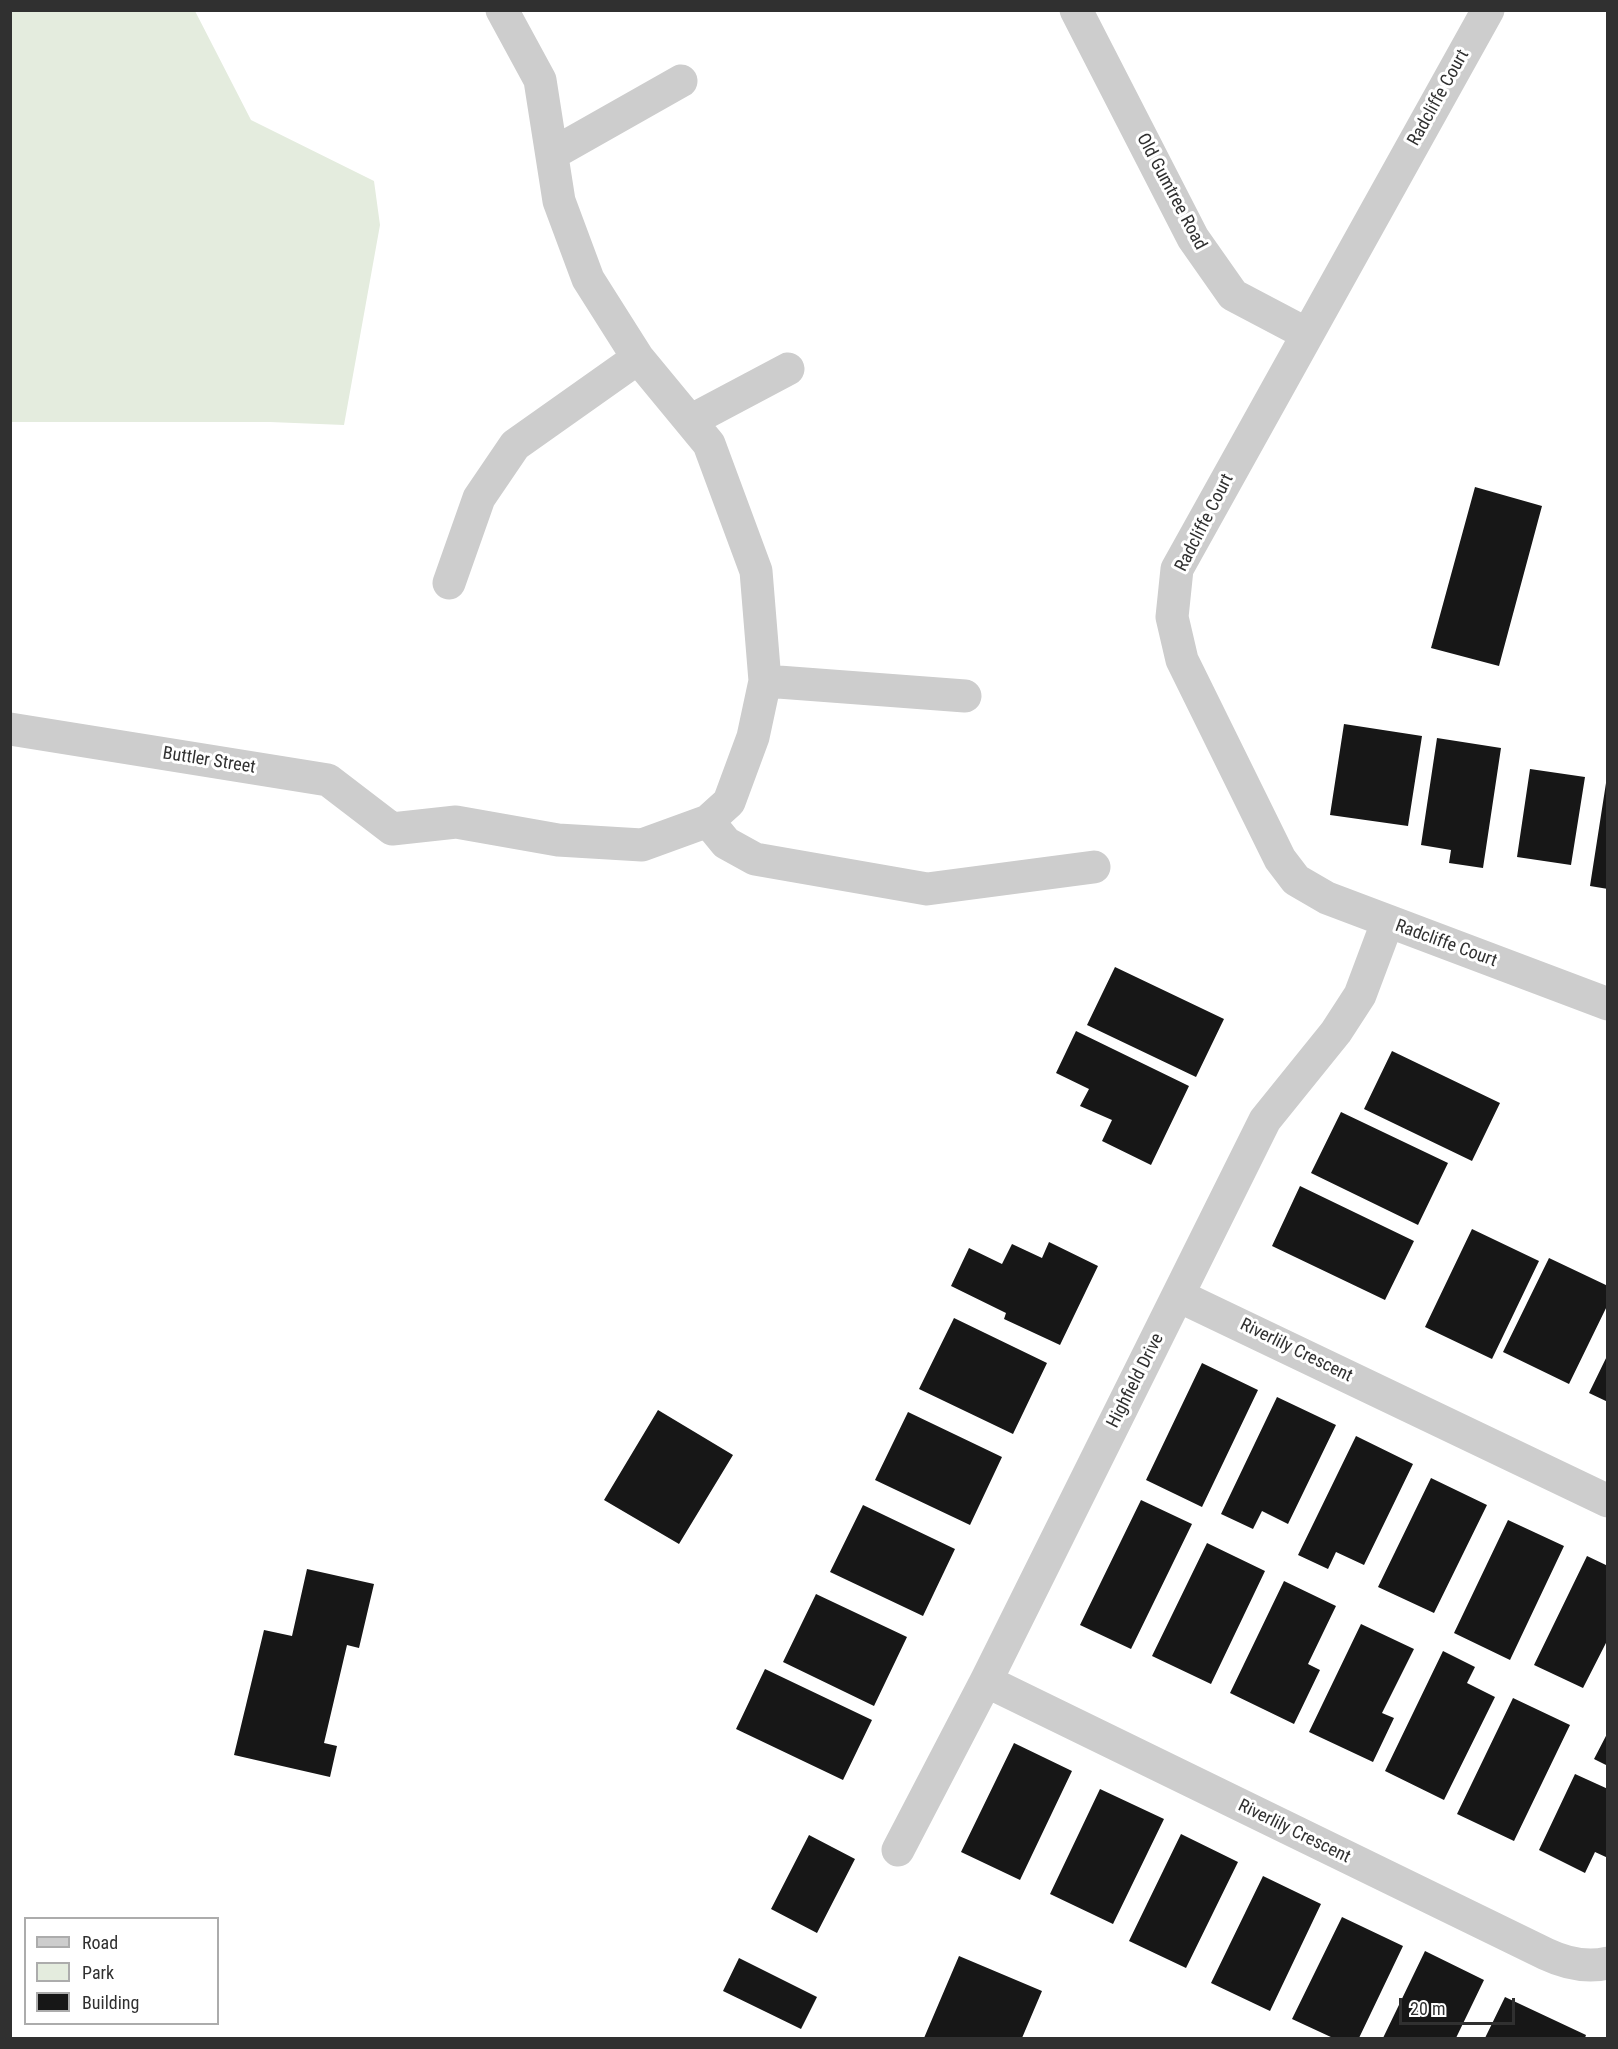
<!DOCTYPE html>
<style>
body{margin:0}
#map{position:relative;width:1618px;height:2049px;overflow:hidden;background:#fff;font-family:"Roboto Condensed",sans-serif}
canvas{display:block}
.frame{position:absolute;inset:0;border:12px solid #303030;pointer-events:none}
.legend{position:absolute;left:24px;top:1917px;width:195px;height:108px;box-sizing:border-box;background:#fff;border:2px solid #acacac;margin:0;padding:8px 10px;list-style:none;font-size:18px;color:#303030}
.legend li{display:flex;align-items:center;gap:12px;height:30px}
.legend b{width:30px;border:2px solid #acacac}
.scale{position:absolute;left:1399px;top:1998px;width:116px;height:27px;box-sizing:border-box;border:3px solid #303030;border-top:0;padding-left:8px;font-size:18px;line-height:21px;white-space:nowrap;color:#303030;-webkit-text-stroke:4px #fff;paint-order:stroke}
</style>
<div id="map">
<canvas width="1618" height="2049"></canvas>
<div class="frame"></div>
<ul class="legend">
<li><b style="height:8px;background:#cdcdcd"></b>Road</li>
<li><b style="height:16px;background:#e4ecde"></b>Park</li>
<li><b style="height:16px;background:#171717"></b>Building</li>
</ul>
<div class="scale">20 m</div>
</div>
<script>
const c = document.querySelector('canvas').getContext('2d');
c.lineJoin = 'round';
function fillPath(path, color) {
  c.fillStyle = color;
  c.fill(path, 'evenodd');
}
function stroke(path, color, width, dash) {
  c.strokeStyle = color;
  c.lineWidth = width;
  c.lineCap = dash ? 'butt' : 'round';
  c.setLineDash(dash || []);
  c.stroke(path);
}
function drawText(font, color, halo, rows, align = 'center') {
  c.font = font + ' "Roboto Condensed",sans-serif';
  c.lineWidth = 6;
  c.setLineDash([]);
  c.textBaseline = 'middle';
  c.strokeStyle = halo;
  c.fillStyle = color;
  for (const [text, x, y, turn = 0] of rows) {
    c.save();
    c.translate(x, y);
    c.rotate((+turn || 0) * Math.PI / 180);
    c.textAlign = isNaN(turn) ? turn : align;
    if (halo) c.strokeText(text, 0, 0);
    c.fillText(text, 0, 0);
    c.restore();
  }
}
fillPath(new Path2D(`
 M 10,11 L 195,11 L 251,120 L 374,181 L 380,225 L 344,425 L 270,422 L 11,422 Z`), '#e4ecde');
fillPath(new Path2D(`
 M 1475,487 L 1542,506 L 1499,666 L 1431,648 Z
 M 1344,724 L 1422,736 L 1408,826 L 1330,815 Z
 M 1437,738 L 1501,748 L 1483,868 L 1449,863 L 1451,850 L 1421,845 Z
 M 1530,769 L 1585,777 L 1571,865 L 1517,857 Z
 M 1606,783 L 1608,783 L 1608,889 L 1590,886 Z
 M 1115,967 L 1224,1019 L 1196,1077 L 1087,1025 Z
 M 1076,1031 L 1189,1086 L 1151,1165 L 1102,1141 L 1112,1120 L 1080,1106 L 1089,1089 L 1056,1073 Z
 M 1392,1051 L 1500,1103 L 1472,1161 L 1364,1109 Z
 M 1341,1112 L 1448,1163 L 1418,1225 L 1311,1173 Z
 M 1300,1186 L 1414,1241 L 1385,1300 L 1272,1246 Z
 M 1472,1229 L 1539,1261 L 1492,1359 L 1425,1327 Z
 M 1049,1242 L 1098,1266 L 1060,1345 L 1004,1319 L 1006,1313 L 951,1286 L 969,1248 L 1002,1264 L 1012,1244 L 1042,1258 Z
 M 1549,1258 L 1608,1286 L 1608,1304 L 1569,1384 L 1503,1352 Z
 M 954,1318 L 1047,1363 L 1013,1434 L 919,1389 Z
 M 1608,1354 L 1608,1402 L 1589,1393 Z
 M 1202,1363 L 1258,1390 L 1202,1507 L 1146,1480 Z
 M 1277,1397 L 1336,1425 L 1288,1524 L 1262,1511 L 1253,1529 L 1221,1514 Z
 M 658,1410 L 733,1455 L 679,1544 L 604,1500 Z
 M 908,1412 L 1002,1457 L 970,1525 L 875,1480 Z
 M 1356,1436 L 1413,1464 L 1364,1565 L 1336,1552 L 1328,1569 L 1298,1555 Z
 M 1431,1478 L 1487,1505 L 1434,1613 L 1378,1587 Z
 M 1141,1500 L 1192,1524 L 1131,1649 L 1080,1625 Z
 M 863,1505 L 955,1549 L 923,1616 L 830,1572 Z
 M 1508,1520 L 1564,1546 L 1510,1660 L 1454,1633 Z
 M 1207,1543 L 1265,1571 L 1211,1684 L 1152,1656 Z
 M 1587,1556 L 1608,1566 L 1608,1639 L 1583,1688 L 1534,1665 Z
 M 307,1569 L 374,1584 L 359,1648 L 347,1645 L 324,1743 L 337,1746 L 330,1777 L 234,1755 L 264,1630 L 292,1636 Z
 M 1284,1581 L 1336,1606 L 1308,1664 L 1320,1670 L 1294,1724 L 1230,1693 Z
 M 816,1594 L 907,1637 L 874,1706 L 783,1662 Z
 M 1361,1624 L 1414,1649 L 1382,1713 L 1394,1718 L 1373,1762 L 1309,1732 Z
 M 1443,1651 L 1475,1667 L 1467,1683 L 1495,1697 L 1444,1800 L 1385,1771 Z
 M 765,1669 L 872,1720 L 843,1780 L 736,1729 Z
 M 1513,1698 L 1570,1725 L 1514,1841 L 1457,1814 Z
 M 1608,1732 L 1608,1766 L 1594,1759 Z
 M 1014,1743 L 1072,1771 L 1020,1880 L 961,1852 Z
 M 1575,1774 L 1608,1789 L 1608,1858 L 1595,1852 L 1585,1873 L 1539,1850 Z
 M 1100,1789 L 1164,1819 L 1113,1924 L 1050,1894 Z
 M 1181,1834 L 1238,1862 L 1186,1968 L 1129,1941 Z
 M 809,1835 L 855,1859 L 817,1933 L 771,1909 Z
 M 1263,1876 L 1321,1904 L 1270,2011 L 1211,1983 Z
 M 1342,1917 L 1403,1946 L 1359,2038 L 1333,2038 L 1292,2019 Z
 M 1425,1951 L 1484,1980 L 1456,2038 L 1383,2038 Z
 M 959,1956 L 1042,1991 L 1022,2038 L 924,2038 Z
 M 739,1958 L 817,1997 L 801,2029 L 723,1991 Z
 M 1505,1997 L 1586,2035 L 1585,2038 L 1485,2038 Z`), '#171717');
stroke(new Path2D(`
 M 1076,10 L 1193,238 L 1233,295 L 1307,334
 M 1488,10 L 1177,569 L 1172,617 L 1182,660 L 1280,859 L 1296,880 L 1327,898 L 1608,1004
 M 552,154 L 681,81
 M 690,421 L 788,369
 M 449,583 L 479,498 L 515,445 L 638,358
 M 765,681 L 965,696
 M 10,729 L 328,780 L 392,829 L 456,822 L 558,840 L 642,845 L 708,821 L 729,802 L 753,737 L 765,681 L 756,571 L 709,444 L 638,358 L 588,279 L 559,201 L 540,80 L 502,10
 M 708,821 L 726,843 L 755,859 L 927,889 L 1094,867
 M 1179,1296 L 1608,1501
 M 986,1681 L 1546,1954 C 1565,1963 1587,1968 1608,1963
 M 898,1850 L 986,1681 L 1265,1120 L 1336,1032 L 1360,995 L 1387,923`), '#cdcdcd', 33);
drawText('18px', '#303030', '#fff', [
 ["Radcliffe Court",1439,98,-61],
 ["Old Gumtree Road",1171,192,62],
 ["Radcliffe Court",1205,523,-63],
 ["Buttler Street",209,761,9],
 ["Radcliffe Court",1446,944,20],
 ["Riverlily Crescent",1296,1351,26],
 ["Highfield Drive",1136,1381,-63],
 ["Riverlily Crescent",1294,1832,26]
]);
</script>
